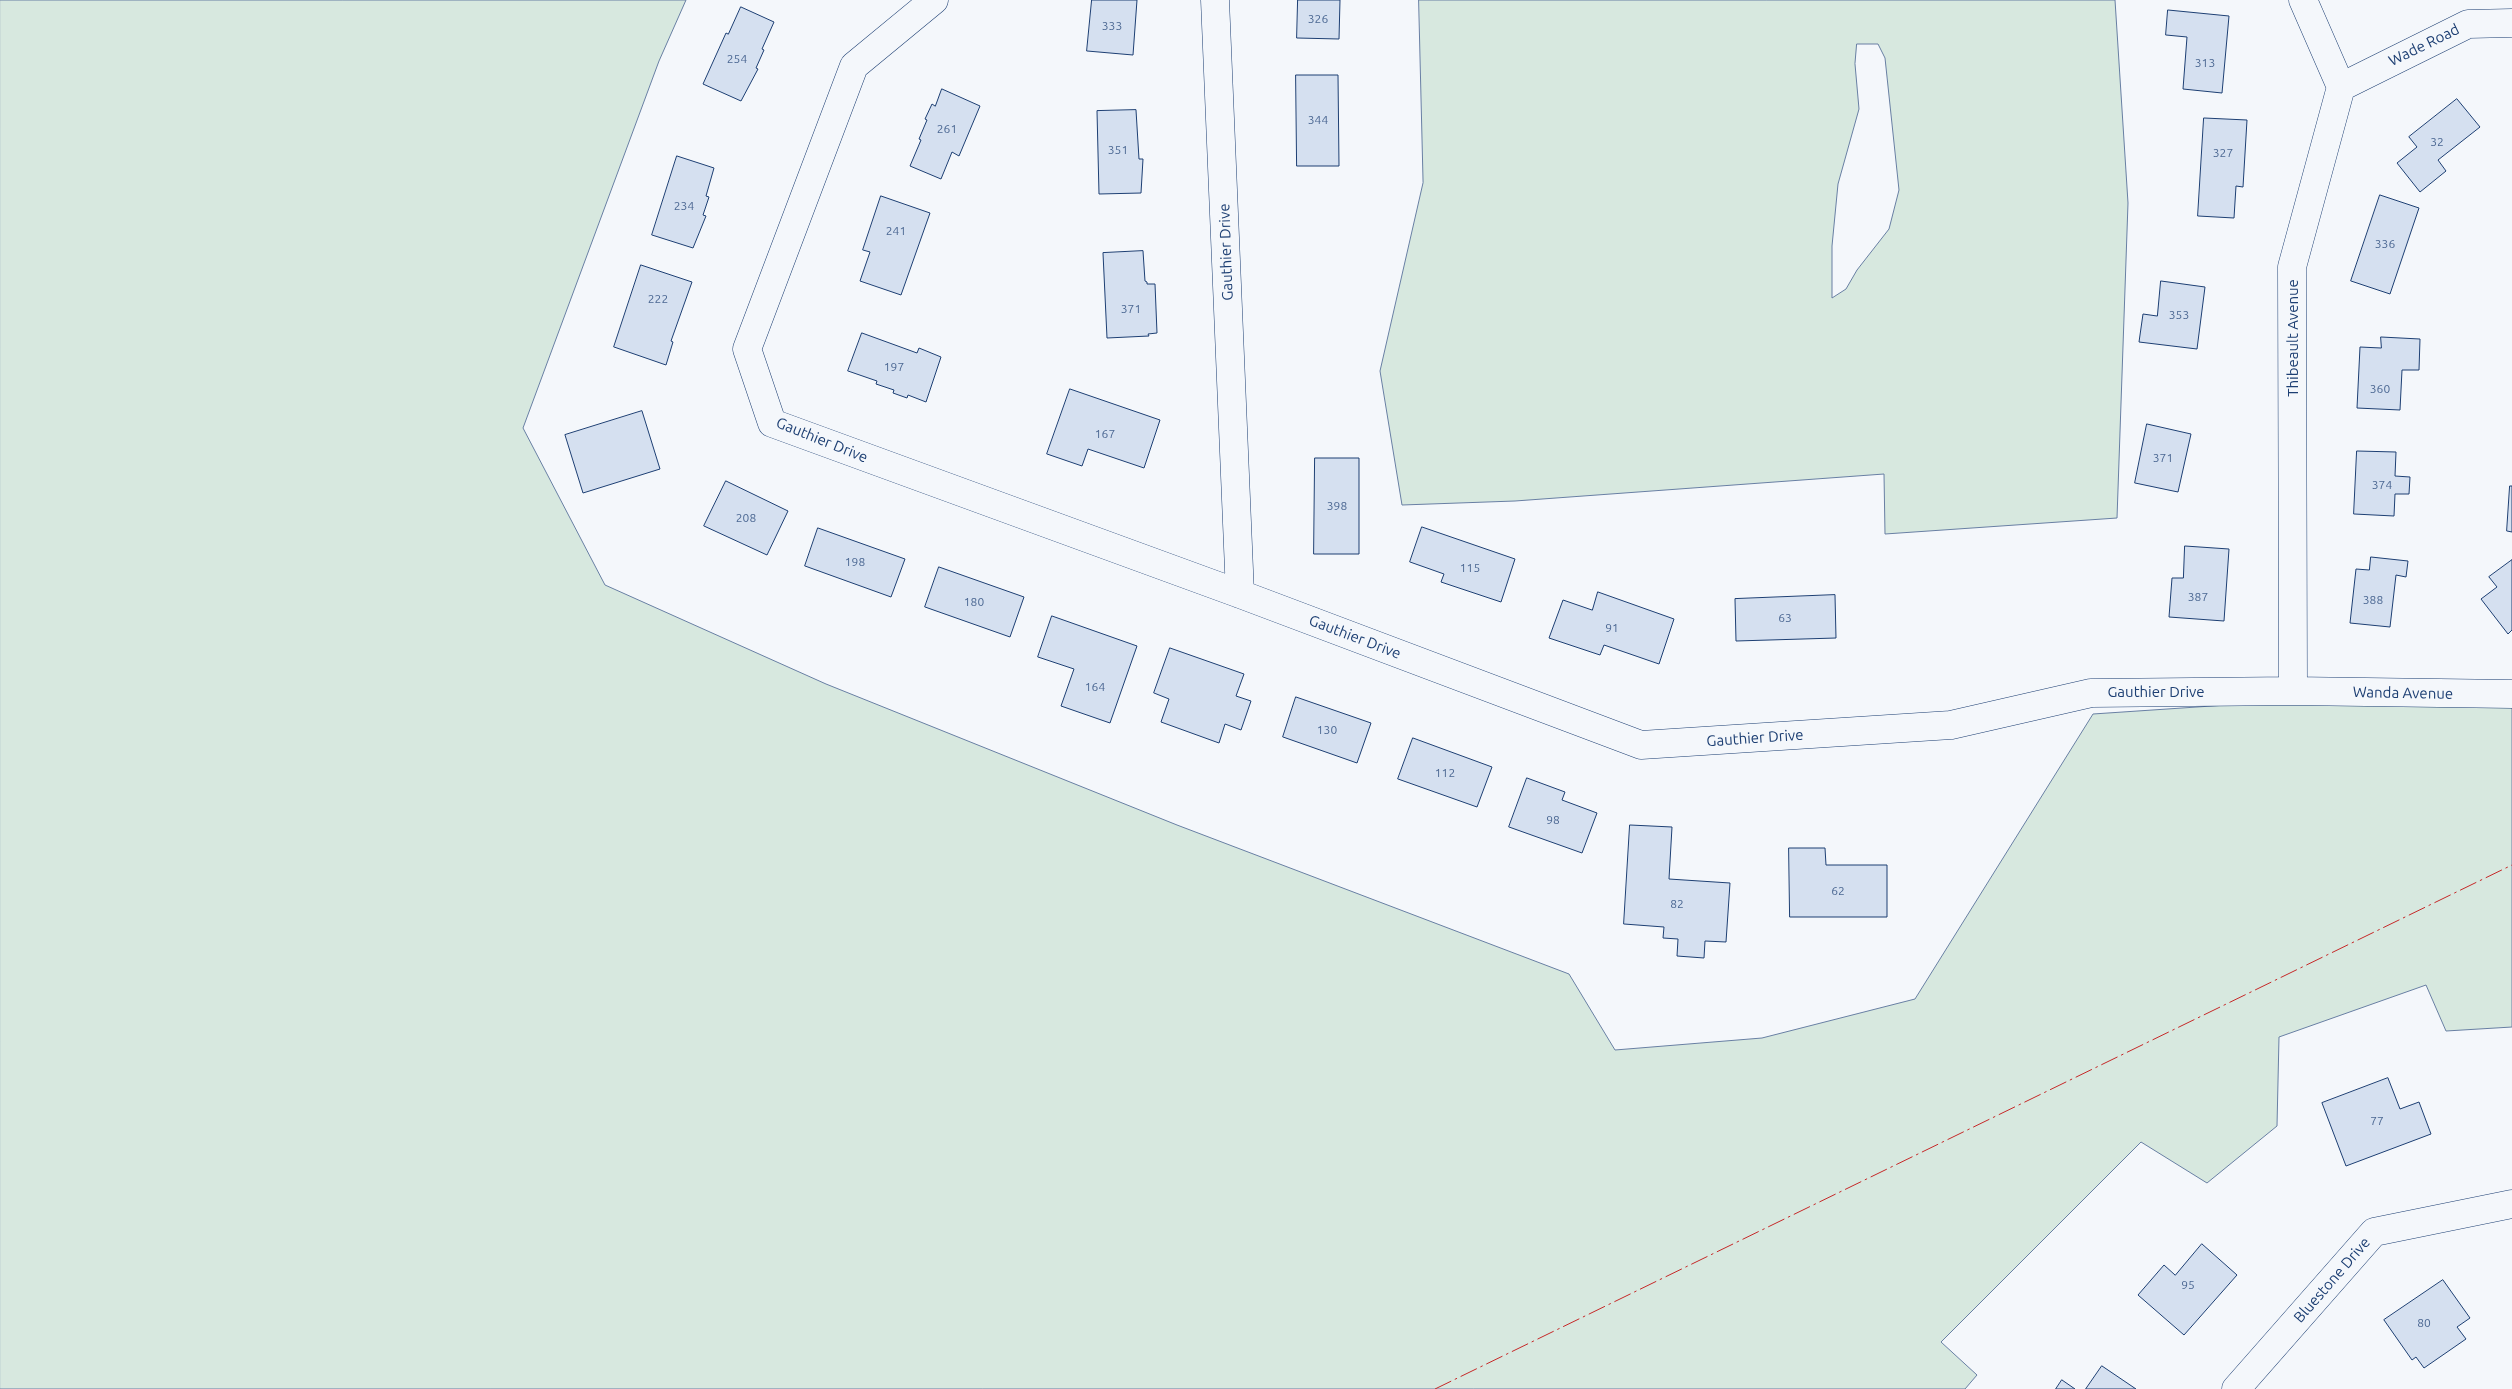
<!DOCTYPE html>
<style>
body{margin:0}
canvas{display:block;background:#f4f7fb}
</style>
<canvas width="2512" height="1389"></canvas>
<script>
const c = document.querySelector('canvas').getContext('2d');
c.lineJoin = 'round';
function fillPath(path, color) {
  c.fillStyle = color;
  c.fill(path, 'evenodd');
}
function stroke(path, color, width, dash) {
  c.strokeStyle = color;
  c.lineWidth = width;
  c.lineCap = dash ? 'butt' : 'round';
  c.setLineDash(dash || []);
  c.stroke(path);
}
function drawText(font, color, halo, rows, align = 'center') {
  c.font = font + ' Ubuntu,sans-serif';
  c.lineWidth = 4;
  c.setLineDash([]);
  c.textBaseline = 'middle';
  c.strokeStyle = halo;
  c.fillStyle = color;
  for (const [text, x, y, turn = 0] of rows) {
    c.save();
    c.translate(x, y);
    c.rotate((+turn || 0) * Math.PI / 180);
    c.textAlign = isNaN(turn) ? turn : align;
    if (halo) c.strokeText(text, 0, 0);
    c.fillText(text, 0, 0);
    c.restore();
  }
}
const green = new Path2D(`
 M 0,0 L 686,0 L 659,61 L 523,428 L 605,585 L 826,684 L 1177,825 L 1569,974 L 1615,1050 L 1762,1038 L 1915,999 L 2093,714 L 2286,701 L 2512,704 L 2512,1027 L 2446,1031 L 2426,985 L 2279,1037 L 2277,1126 L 2207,1183 L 2141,1142 L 1941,1342 L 1977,1375 L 1965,1389 L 0,1389 Z
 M 1419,0 L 2115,0 L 2128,203 L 2117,518 L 1885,534 L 1884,474 L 1515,501 L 1402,505 L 1380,371 L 1423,183 ZM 1857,44 L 1878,44 L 1885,58 L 1899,190 L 1889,229 L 1857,270 L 1846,289 L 1832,298 L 1832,246 L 1838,184 L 1859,109 L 1855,64 Z`);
fillPath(green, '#d7e8df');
stroke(green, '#687fa3', 1);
const building = new Path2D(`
 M 1092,0 L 1137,0 L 1133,55 L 1087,51 Z
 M 1298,0 L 1340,0 L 1339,39 L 1297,38 Z
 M 741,7 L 774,22 L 762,49 L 764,50 L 756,68 L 758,69 L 741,101 L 703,84 L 726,33 L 728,34 Z
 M 2168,10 L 2229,16 L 2222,93 L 2183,89 L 2187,37 L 2166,35 Z
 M 1296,75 L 1338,75 L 1339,166 L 1297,166 Z
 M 942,89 L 980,106 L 959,156 L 952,152 L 941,179 L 910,166 L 921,140 L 919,139 L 927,120 L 925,119 L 932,104 L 935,106 Z
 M 2457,99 L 2480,127 L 2438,160 L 2446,171 L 2420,192 L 2397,163 L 2417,147 L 2409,137 Z
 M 1136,110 L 1139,159 L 1143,159 L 1141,193 L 1099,194 L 1097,111 Z
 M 2204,118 L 2247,120 L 2243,187 L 2236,186 L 2234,218 L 2198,216 Z
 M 677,156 L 714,168 L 706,196 L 709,197 L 703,215 L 706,216 L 693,248 L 652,235 Z
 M 2380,195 L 2419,208 L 2390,294 L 2351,281 Z
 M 881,196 L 930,213 L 901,295 L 860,281 L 870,252 L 863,250 Z
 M 1143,251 L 1145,281 L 1147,282 L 1147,284 L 1155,284 L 1157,333 L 1148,334 L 1149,336 L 1107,338 L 1103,253 Z
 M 641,265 L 692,282 L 671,341 L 673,342 L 666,365 L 614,347 Z
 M 2161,281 L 2205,287 L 2197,349 L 2139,342 L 2143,314 L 2157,316 Z
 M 862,333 L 917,353 L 919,348 L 941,357 L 926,402 L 908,395 L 907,398 L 893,393 L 894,390 L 876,384 L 877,381 L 848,371 Z
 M 2381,337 L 2420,339 L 2419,370 L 2402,370 L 2400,410 L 2357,408 L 2360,347 L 2381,348 Z
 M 1070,389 L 1160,420 L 1144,468 L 1088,449 L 1082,466 L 1047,454 Z
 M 642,411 L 660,469 L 583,493 L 565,435 Z
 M 2147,424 L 2191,434 L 2178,492 L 2135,483 Z
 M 2357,451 L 2396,452 L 2395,476 L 2410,477 L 2409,494 L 2395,494 L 2394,516 L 2354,514 Z
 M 1315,458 L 1359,458 L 1359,554 L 1314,554 Z
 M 726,481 L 788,511 L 767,555 L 704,526 Z
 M 2510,486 L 2512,486 L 2512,532 L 2507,531 Z
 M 1422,527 L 1515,559 L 1501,602 L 1441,582 L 1444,574 L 1410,562 Z
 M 818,528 L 905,559 L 891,597 L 805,566 Z
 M 2185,546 L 2229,549 L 2224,621 L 2169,617 L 2172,578 L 2183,578 Z
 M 2371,557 L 2408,561 L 2406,577 L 2396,575 L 2390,627 L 2350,623 L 2356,569 L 2369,570 Z
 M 2512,560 L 2512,630 L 2508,634 L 2481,599 L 2497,587 L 2489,577 Z
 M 939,567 L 1024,597 L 1010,637 L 925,607 Z
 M 1598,592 L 1674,619 L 1659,664 L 1604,645 L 1600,655 L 1549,638 L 1563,600 L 1592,610 Z
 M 1835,595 L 1836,638 L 1736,641 L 1735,599 Z
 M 1052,616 L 1137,646 L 1110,723 L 1061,706 L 1074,669 L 1038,657 Z
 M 1170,648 L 1244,674 L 1236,696 L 1251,701 L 1241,730 L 1225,724 L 1219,743 L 1161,722 L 1169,699 L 1154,693 Z
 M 1296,697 L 1371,723 L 1357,763 L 1283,737 Z
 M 1413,738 L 1492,767 L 1477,807 L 1398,779 Z
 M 1527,778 L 1565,792 L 1562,800 L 1597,813 L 1582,853 L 1509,827 Z
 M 1630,825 L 1672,827 L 1669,879 L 1730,883 L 1726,942 L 1705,941 L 1704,958 L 1677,956 L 1678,939 L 1663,938 L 1664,927 L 1624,924 Z
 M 1789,848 L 1825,848 L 1826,865 L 1887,865 L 1887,917 L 1790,917 Z
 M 2388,1078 L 2400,1109 L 2419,1102 L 2431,1134 L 2346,1166 L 2322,1103 Z
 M 2202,1244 L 2237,1275 L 2184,1335 L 2138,1295 L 2164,1265 L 2175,1275 Z
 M 2443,1280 L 2470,1318 L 2457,1327 L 2466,1339 L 2424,1368 L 2416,1357 L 2412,1360 L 2384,1320 Z
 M 2102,1366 L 2136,1389 L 2086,1389 Z
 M 2062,1380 L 2075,1389 L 2056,1389 Z`);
fillPath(building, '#d5e0f0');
stroke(building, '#1d3f73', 1);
const street = new Path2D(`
 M 934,0 L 854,66 L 747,349 L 772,423 L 1240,594 L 1641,745 L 1951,725 L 2091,693 L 2293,691 L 2512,694
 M 1215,0 L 1240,594
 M 2341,87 L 2468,24 L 2512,23
 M 2293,691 L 2292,267 L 2341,87 L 2303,0
 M 2236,1389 L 2374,1232 L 2512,1204`);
stroke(street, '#1d3f73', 29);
stroke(street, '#f4f7fb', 28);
stroke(new Path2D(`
 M 1435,1389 L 2512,865`), '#c62828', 1, [18, 4, 2.5, 4]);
drawText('12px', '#4b6792', null, [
 ["326",1318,19],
 ["333",1112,26],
 ["254",737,59],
 ["313",2205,63],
 ["344",1318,120],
 ["261",947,129],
 ["32",2437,142],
 ["351",1118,150],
 ["327",2223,153],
 ["234",684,206],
 ["241",896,231],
 ["336",2385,244],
 ["222",658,299],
 ["371",1131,309],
 ["353",2179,315],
 ["197",894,367],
 ["360",2380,389],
 ["167",1105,434],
 ["371",2163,458],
 ["374",2382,485],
 ["398",1337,506],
 ["208",746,518],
 ["198",855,562],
 ["115",1470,568],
 ["387",2198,597],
 ["388",2373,600],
 ["180",974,602],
 ["63",1785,618],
 ["91",1612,628],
 ["164",1095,687],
 ["130",1327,730],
 ["112",1445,773],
 ["98",1553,820],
 ["62",1838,891],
 ["82",1677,904],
 ["77",2377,1121],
 ["95",2188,1285],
 ["80",2424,1323]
]);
drawText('15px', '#1d3f73', '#f4f7fb', [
 ["Wade Road",2424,45,-26],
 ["Gauthier Drive",1226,252,-92],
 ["Thibeault Avenue",2293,338,-90],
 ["Gauthier Drive",822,440,22],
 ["Gauthier Drive",1355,637,21],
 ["Gauthier Drive",2156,692],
 ["Wanda Avenue",2403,693,1],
 ["Gauthier Drive",1755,738,-4],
 ["Bluestone Drive",2332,1280,-49]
]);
</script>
